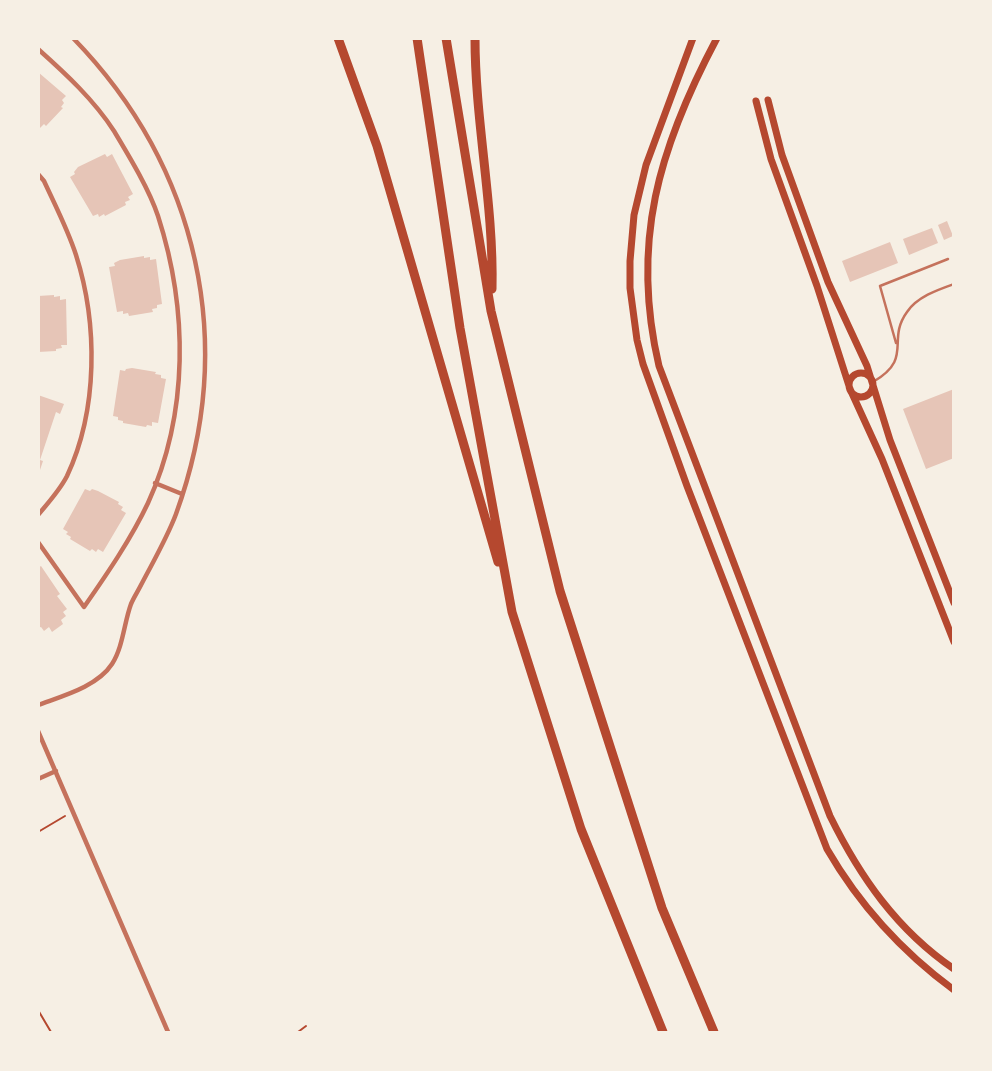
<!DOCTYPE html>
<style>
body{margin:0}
#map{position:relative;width:992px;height:1071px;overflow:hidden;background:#f6efe4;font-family:Overpass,sans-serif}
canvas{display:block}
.frame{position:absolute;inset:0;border:40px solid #f6efe4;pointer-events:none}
</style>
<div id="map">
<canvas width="992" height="1071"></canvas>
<div class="frame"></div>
</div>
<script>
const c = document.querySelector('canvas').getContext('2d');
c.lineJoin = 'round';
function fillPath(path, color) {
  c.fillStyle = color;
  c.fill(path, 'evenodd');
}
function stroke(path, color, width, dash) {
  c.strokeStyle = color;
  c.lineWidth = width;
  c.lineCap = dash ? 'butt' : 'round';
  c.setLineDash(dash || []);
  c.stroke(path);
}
fillPath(new Path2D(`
 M 38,72 L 66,96 L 62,100 L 64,103 L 61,107 L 63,108 L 46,126 L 44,124 L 40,128 Z
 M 105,154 L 107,157 L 112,154 L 133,194 L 128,197 L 130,200 L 125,202 L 126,205 L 105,216 L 104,214 L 99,217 L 98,214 L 93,216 L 70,177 L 75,174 L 74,172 L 78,167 Z
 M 947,221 L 953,236 L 944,240 L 938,225 Z
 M 932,228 L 938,243 L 909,255 L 903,239 Z
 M 890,242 L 898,263 L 850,282 L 842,261 Z
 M 144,256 L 144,258 L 150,257 L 150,260 L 156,259 L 162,304 L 157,305 L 157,308 L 152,309 L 153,312 L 129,316 L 128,313 L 123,314 L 123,311 L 117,312 L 109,267 L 115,266 L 114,263 L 120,260 Z
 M 54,295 L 54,297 L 60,296 L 60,300 L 66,299 L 67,345 L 61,345 L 62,348 L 56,349 L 56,351 L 38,352 L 38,296 Z
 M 132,368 L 156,372 L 155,374 L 161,375 L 161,378 L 166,379 L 158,423 L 152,422 L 152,426 L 147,425 L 146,427 L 123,423 L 123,421 L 118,420 L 118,417 L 113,416 L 120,370 L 125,371 L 126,369 Z
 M 954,389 L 954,458 L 926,469 L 903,409 Z
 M 38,395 L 64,404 L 60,414 L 56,412 L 40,460 L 43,461 L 39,473 Z
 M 85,489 L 90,491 L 92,489 L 98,491 L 119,502 L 118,504 L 123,507 L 121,510 L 126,513 L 103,552 L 98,549 L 96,552 L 92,549 L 90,551 L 70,539 L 71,537 L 66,534 L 68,532 L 63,529 Z
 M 41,566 L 60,594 L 57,596 L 67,609 L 63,612 L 66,616 L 61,620 L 63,624 L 52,632 L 49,627 L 44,631 L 41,627 L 38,628 L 38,568 Z`), '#e6c5b7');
stroke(new Path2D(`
 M 38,832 L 65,816
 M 38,1010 L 51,1032
 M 298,1032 L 306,1026`), '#b5482f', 2);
stroke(new Path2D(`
 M 896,343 L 880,286 L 948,259
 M 873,382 C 914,358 886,341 907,312 C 917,297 937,290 954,284`), '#c5725c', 2.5);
stroke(new Path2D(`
 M 38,49 C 66,74 94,100 114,131 C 129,156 149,189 158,216 C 188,309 189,413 148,503 C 131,539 107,574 84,607 L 38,542
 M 38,174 L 44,181 C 55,205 68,230 76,255 C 98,324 98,410 67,476 C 60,490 48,503 38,515
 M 155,483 L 182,494
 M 38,705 C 62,696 97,687 112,664 C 123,647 124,623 131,604 C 134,597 138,591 141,585 C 153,562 167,538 176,514 C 238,343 199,168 73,38
 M 38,731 L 168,1032
 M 38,779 L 56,771`), '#c5725c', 4.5);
stroke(new Path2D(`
 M 693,38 L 646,165 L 634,215 L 630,261 L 630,288 L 637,340 L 643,364 L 687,486 L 827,849 C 860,906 901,951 954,990
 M 717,38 C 659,147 630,243 659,366 L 830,816 C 860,877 897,930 954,969
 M 768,100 L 782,155 L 828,282 L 867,366 L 890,440 L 954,603
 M 756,101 L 771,159 L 817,286 L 850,389 L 882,459 L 954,642
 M849 385a12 12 0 1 1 24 0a12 12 0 1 1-24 0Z`), '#b5482f', 7);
stroke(new Path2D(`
 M 338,38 L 377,146 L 498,562
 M 417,38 L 460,328 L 512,612 L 581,829 L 663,1032
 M 446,38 L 491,311 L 560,591 L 662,908 L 714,1032
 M 475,38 C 475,122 494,205 492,289`), '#b5482f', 9);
</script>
